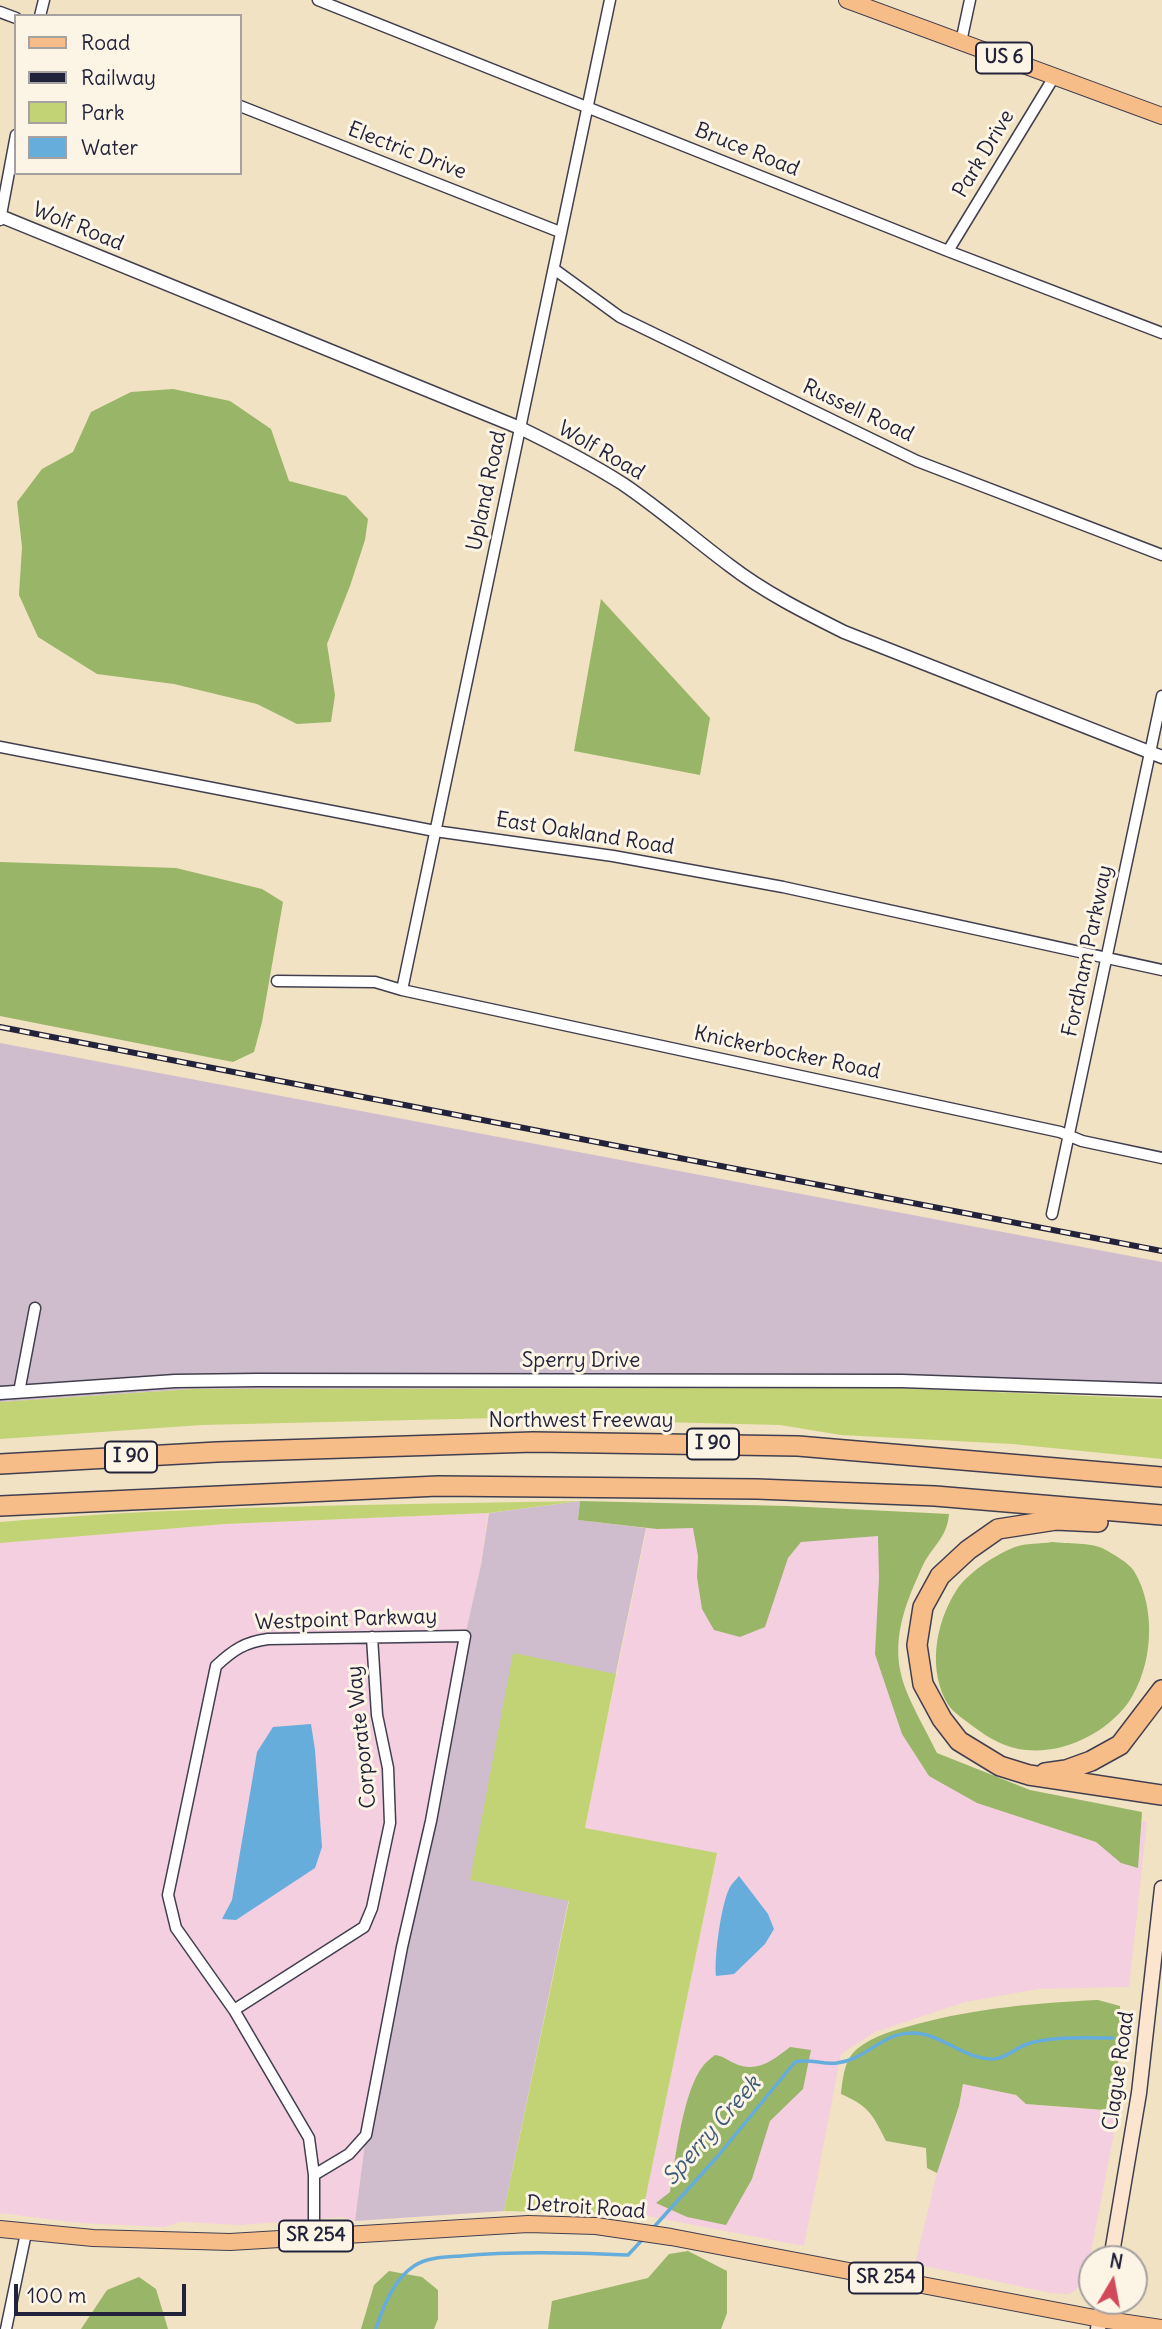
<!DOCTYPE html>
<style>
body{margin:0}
#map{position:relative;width:1162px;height:2329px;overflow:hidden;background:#f1e2c3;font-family:Delius,sans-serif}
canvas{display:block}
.legend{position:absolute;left:14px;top:14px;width:228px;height:161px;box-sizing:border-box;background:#fcf5e5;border:2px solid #a5a1a1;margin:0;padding:9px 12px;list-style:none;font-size:21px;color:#22223b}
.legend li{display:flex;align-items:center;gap:14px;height:35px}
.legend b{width:35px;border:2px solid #a5a1a1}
.north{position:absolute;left:1078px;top:2245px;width:70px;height:70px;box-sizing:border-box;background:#fcf5e5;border:2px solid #a5a1a1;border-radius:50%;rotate:10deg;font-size:19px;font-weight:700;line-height:28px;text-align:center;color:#22223b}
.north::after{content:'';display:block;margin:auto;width:24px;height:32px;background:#d1495b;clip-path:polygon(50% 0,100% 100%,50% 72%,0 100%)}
.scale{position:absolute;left:14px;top:2284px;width:172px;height:32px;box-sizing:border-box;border:4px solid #22223b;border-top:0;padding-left:9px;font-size:21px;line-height:24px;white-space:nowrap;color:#22223b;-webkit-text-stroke:5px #fcf5e5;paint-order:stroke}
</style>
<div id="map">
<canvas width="1162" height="2329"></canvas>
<ul class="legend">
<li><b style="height:9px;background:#f7bd88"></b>Road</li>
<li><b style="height:9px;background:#22223b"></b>Railway</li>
<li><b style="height:19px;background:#c2d376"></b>Park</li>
<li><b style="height:19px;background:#66addc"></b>Water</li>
</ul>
<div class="north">N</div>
<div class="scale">100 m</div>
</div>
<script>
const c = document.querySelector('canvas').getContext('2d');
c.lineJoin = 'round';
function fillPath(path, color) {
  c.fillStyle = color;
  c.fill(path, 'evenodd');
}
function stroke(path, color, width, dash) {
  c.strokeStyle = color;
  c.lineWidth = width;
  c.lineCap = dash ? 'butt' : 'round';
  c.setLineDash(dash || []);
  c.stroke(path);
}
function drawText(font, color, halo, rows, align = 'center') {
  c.font = font + ' Delius,sans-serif';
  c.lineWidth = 6;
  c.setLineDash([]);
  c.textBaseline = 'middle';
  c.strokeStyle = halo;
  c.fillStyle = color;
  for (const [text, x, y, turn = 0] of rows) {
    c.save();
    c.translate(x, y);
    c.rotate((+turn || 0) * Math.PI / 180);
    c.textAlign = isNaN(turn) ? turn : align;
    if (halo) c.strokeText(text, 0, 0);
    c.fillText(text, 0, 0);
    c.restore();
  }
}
fillPath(new Path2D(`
 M 488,1513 L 481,1565 L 465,1636 L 366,2135 L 355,2221 L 342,2217 L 241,2225 L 180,2222 L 164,2227 L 79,2223 L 0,2213 L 0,1543 L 225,1524 Z
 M 649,1518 L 901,1526 L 884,1631 L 921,1749 L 1029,1805 L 1147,1822 L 1129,1987 L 1038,1989 L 965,2002 L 875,2032 L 841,2054 L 804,2246 L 642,2215 L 717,1854 L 585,1828 Z
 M 963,2083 L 1016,2095 L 1026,2104 L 1105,2110 L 1117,2118 L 1087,2272 L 1081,2285 L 1073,2292 L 1068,2294 L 1051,2293 L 915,2264 L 937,2173 L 959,2106 Z`), '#f3cfdf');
fillPath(new Path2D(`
 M 0,1043 L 1162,1262 L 1162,1388 L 193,1389 L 0,1402 Z
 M 580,1501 L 578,1520 L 646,1528 L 504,2211 L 355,2221 L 366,2135 L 465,1636 L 481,1565 L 489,1513 Z`), '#cfbdce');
fillPath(new Path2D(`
 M 895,1388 L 1162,1399 L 1162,1459 L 1012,1444 L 841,1435 L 780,1425 L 497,1418 L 202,1425 L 0,1439 L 0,1402 L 193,1389 Z
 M 580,1501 L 488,1513 L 225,1524 L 0,1543 L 0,1522 C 193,1505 386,1505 580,1501 Z
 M 513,1653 L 616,1674 L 585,1828 L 717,1853 L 642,2215 L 643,2221 L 598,2213 L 504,2211 L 569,1901 L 470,1880 Z`), '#c2d376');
fillPath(new Path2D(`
 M 173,389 L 230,401 L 271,429 L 289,481 L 346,496 L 368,519 L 365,540 L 350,586 L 327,644 L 335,695 L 331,722 L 297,724 L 257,704 L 174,684 L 97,674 L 38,637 L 19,595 L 22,547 L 17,502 L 42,469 L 73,452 L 91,412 L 131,392 Z
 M 601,599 L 710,718 L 700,775 L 574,751 Z
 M 0,862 L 176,868 L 262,889 L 283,902 L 262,1022 L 254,1052 L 233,1062 L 0,1016 Z
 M 580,1501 L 787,1506 L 949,1514 C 947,1538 933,1545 923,1565 C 907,1600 892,1635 901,1674 C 905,1695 927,1732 937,1753 L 1030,1790 L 1142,1812 L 1138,1868 L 1121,1863 L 1096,1842 L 977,1803 L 929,1776 L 902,1734 L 875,1654 L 879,1578 L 878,1536 L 801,1542 L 788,1558 L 765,1627 L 740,1637 L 714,1630 L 702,1609 L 697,1577 L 698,1556 L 693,1528 L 657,1529 L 578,1520 Z
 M 1052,1542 C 1067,1544 1091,1542 1104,1549 C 1113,1554 1129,1563 1134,1571 C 1157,1609 1153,1667 1128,1703 C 1106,1733 1064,1754 1026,1750 C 1006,1748 990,1739 974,1727 C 966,1721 955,1714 949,1706 C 927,1672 935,1624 956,1591 C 966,1574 996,1554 1015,1547 C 1026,1543 1040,1544 1052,1542 Z
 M 1098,2000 L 1120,2006 C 1119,2039 1122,2080 1105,2110 L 1026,2104 L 1016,2095 L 963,2084 L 959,2106 L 937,2173 L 927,2168 L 926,2148 L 886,2141 C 873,2115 869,2106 841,2094 C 843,2078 844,2060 857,2049 C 874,2035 896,2030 917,2024 C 978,2008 1035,2003 1098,2000 Z
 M 790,2047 L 811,2050 L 803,2089 L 770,2121 L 752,2179 L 726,2225 L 687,2217 L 656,2203 L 670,2192 C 675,2160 683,2091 703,2066 C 706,2062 711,2058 715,2055 C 725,2056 732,2064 742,2066 C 760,2071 776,2058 790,2047 Z
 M 688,2251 L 727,2271 L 727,2313 L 721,2329 L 548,2329 L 552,2301 L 648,2278 L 669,2254 Z
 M 389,2271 L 422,2277 L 438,2290 L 438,2319 L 434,2329 L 361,2329 L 374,2285 Z
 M 139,2277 L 156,2289 L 168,2329 L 81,2329 L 107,2290 Z`), '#99b567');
fillPath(new Path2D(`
 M 311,1724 L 315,1750 L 322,1847 L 315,1868 L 236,1920 L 222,1919 L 232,1900 L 257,1752 L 273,1727 Z
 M 739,1876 L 768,1914 L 774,1929 L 765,1944 L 734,1974 L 716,1976 C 714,1957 721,1906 729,1889 C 731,1884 736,1880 739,1876 Z`), '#66addc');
stroke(new Path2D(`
 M 653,2228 L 717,2157 L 795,2062 C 810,2058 822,2065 837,2063 C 871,2059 886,2024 927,2035 C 950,2042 968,2059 993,2059 C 1005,2059 1016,2048 1027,2044 C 1054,2036 1085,2038 1113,2038
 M 376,2329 C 383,2306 394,2279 414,2266 C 427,2257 447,2257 461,2256 C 517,2251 572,2253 628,2255 L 643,2239`), '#66addc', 3.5);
const minor = new Path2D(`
 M 318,0 L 948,251 L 1162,333
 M 0,12 L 16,18
 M 40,16 L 44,0
 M 961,42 L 970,0
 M 240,106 L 560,232
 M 0,220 L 16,135
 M 948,251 L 1054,77
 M 554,269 L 620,317 L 917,461 L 1162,555
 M 0,747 L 435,831 L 613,856 L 783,887 L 1162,970
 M 277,981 L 375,982 L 402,990 L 1060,1132 L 1082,1141 L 1162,1158
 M 402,990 L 610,0
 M 1052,1214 L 1162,696
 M 19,1392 L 35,1308
 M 234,2010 L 364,1927 L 372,1908 L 390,1823 L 388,1768 L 377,1715 L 372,1637
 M 314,2175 L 349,2154 L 366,2135 L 402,1947 L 431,1821 L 465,1636 L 268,1639 C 245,1642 233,1650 216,1666 L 168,1895 L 176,1928 L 234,2010 L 309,2138 L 314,2175 L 314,2236
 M 6,2329 L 26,2233`);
const tertiary = new Path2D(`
 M 0,216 L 520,428 C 555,445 590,463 623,484 C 660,509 693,538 729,565 C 764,592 804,612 844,632 L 1162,757
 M 0,1393 L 175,1381 L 257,1380 L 902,1381 L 1162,1390`);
const secondary = new Path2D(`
 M 1111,2259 L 1139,2093 L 1162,1888
 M 1098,2329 L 1103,2301`);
const primary = new Path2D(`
 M 847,0 L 1162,116
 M 0,2229 L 93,2238 L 230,2242 L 528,2224 L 596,2226 L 671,2237 L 1100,2319 L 1162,2328`);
const motorway = new Path2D(`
 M 0,1464 L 217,1452 L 533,1442 L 798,1446 L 1162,1477
 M 0,1506 L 438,1486 L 757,1489 L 935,1496 L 1162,1515
 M 1098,1522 L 1056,1520 L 998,1529 L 968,1550 L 940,1576 L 923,1607 L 917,1645 L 923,1684 L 942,1719 L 959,1741 L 1000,1766 L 1029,1775 L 1162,1795
 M 1045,1773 L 1066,1770 L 1091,1761 L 1120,1745 L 1162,1690`);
stroke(minor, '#413f4f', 13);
stroke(tertiary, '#413f4f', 15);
stroke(secondary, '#413f4f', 17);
stroke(primary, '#413f4f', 18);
stroke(motorway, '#413f4f', 22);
stroke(minor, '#fff', 10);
stroke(tertiary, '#fff', 12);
stroke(secondary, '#fce5cf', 14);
stroke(primary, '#f7bd88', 16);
stroke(motorway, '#f7bd88', 19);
const rail = new Path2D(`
 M 0,1027 L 1162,1251`);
stroke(rail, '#22223b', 6);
stroke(rail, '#fcf5e5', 3.5, [10]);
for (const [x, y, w] of [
 [1004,58,56],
 [713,1444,52],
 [131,1457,52],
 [316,2236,74],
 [886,2278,74]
]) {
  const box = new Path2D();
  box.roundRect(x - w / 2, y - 15.5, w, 31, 5);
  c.fillStyle = '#fcf5e5';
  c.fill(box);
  stroke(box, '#22223b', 2);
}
drawText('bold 19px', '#22223b', null, [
 ["US 6",1004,58],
 ["I 90",713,1444],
 ["I 90",131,1457],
 ["SR 254",316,2236],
 ["SR 254",886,2278]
]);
drawText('21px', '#22223b', '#fcf5e5', [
 ["Bruce Road",747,150,22],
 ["Electric Drive",407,151,21],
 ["Park Drive",984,154,-59],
 ["Wolf Road",78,227,22],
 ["Russell Road",858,411,25],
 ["Wolf Road",601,451,30],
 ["Upland Road",487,491,-78],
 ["East Oakland Road",585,834,9],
 ["Fordham Parkway",1088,951,-78],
 ["Knickerbocker Road",787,1053,12],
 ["Sperry Drive",581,1361],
 ["Northwest Freeway",581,1421],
 ["Westpoint Parkway",346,1620,-2],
 ["Corporate Way",362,1737,-96],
 ["Clague Road",1119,2071,-82],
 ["Detroit Road",586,2208,4]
]);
drawText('italic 23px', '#3d5a7b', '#fcf5e5', [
 ["Sperry Creek",712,2131,-49]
]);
</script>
